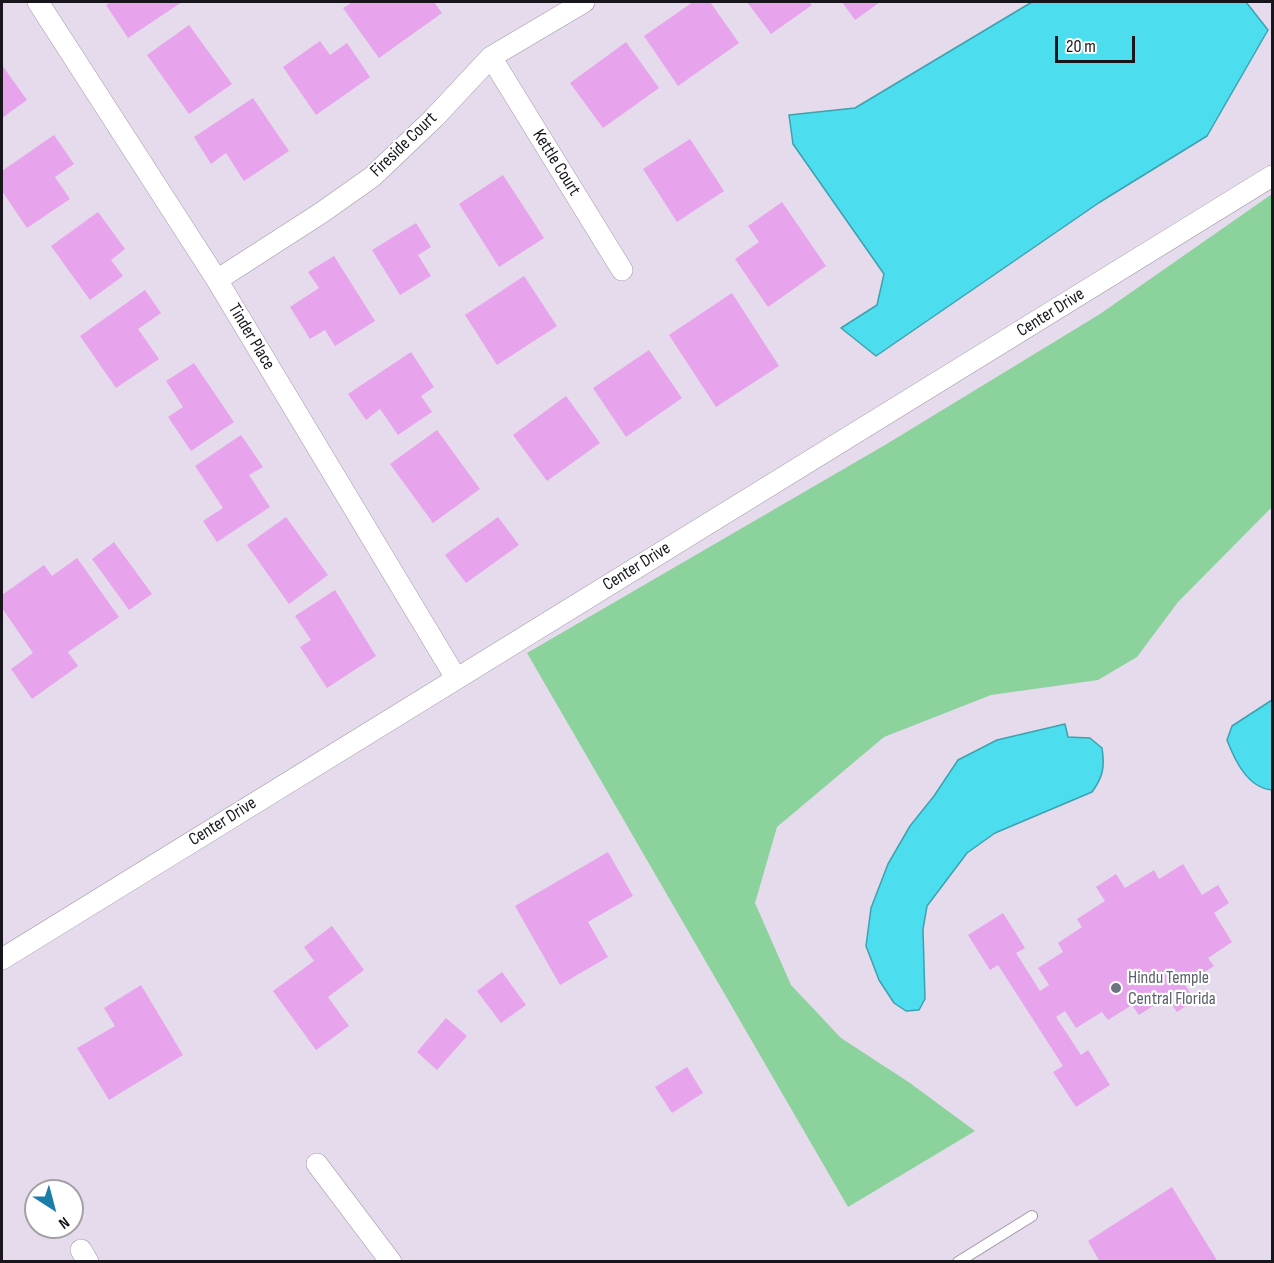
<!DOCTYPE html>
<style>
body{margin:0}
#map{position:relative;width:1274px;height:1263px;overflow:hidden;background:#e6dbec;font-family:"Sofia Sans Condensed",sans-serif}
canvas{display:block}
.frame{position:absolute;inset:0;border:3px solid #19151c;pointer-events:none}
.north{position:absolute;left:24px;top:1179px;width:60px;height:60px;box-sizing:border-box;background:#fff;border:2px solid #a3a1a4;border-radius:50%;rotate:144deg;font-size:16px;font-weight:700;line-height:24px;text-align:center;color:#19151c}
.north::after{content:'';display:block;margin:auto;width:21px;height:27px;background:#1b7da9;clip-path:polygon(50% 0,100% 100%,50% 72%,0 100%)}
.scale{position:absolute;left:1055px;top:36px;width:80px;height:27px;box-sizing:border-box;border:3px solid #19151c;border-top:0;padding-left:8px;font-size:18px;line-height:21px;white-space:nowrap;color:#19151c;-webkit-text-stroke:4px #fff;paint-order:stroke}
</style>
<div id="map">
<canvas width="1274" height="1263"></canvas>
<div class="frame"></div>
<div class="north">N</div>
<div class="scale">20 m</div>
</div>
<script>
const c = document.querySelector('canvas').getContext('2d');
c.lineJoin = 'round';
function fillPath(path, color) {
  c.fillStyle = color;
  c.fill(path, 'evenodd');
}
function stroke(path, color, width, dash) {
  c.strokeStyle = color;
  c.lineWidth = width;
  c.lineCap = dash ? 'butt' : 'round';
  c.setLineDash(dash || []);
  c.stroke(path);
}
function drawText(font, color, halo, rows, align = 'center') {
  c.font = font + ' "Sofia Sans Condensed",sans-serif';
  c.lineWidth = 4.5;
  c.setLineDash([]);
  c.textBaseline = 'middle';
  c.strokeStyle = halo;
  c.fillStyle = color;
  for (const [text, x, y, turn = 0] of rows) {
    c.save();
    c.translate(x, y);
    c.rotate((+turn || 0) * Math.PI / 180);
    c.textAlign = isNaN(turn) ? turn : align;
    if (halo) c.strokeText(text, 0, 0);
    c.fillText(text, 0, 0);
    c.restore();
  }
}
fillPath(new Path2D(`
 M 1272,194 L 1272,507 L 1178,602 L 1137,657 L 1098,680 L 991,695 L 884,737 L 777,827 L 755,903 L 791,985 L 841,1038 L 910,1083 L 975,1131 L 848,1207 L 527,653 L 885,445 L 1100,314 Z`), '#8cd29c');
const water = new Path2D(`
 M 1032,2 L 1246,2 L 1268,30 L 1207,136 L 1100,202 L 876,356 L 841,328 L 877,305 L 884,274 L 793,144 L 789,115 L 855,108 Z
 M 1272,700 L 1272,790 C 1248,788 1235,761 1227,740 L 1232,726 Z
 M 1065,724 L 1068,737 L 1090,738 L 1102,748 C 1105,767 1103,777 1092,792 L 995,833 L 967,853 L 927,906 L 923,929 L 925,999 L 919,1010 L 906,1011 L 894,1003 L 879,980 L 866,946 L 871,908 L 888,864 L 910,826 L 934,796 L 958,760 L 997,740 Z`);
fillPath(water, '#4cddee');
stroke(water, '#3da1af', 1.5);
fillPath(new Path2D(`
 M 111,2 L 182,2 L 128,38 L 106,5 Z
 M 353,2 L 434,2 L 442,13 L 379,58 L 343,8 Z
 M 693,2 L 710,2 L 739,43 L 678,86 L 644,36 Z
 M 747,2 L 809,2 L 812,5 L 771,34 Z
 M 842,2 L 880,2 L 855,20 Z
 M 189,25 L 232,84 L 189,114 L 147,55 Z
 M 320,41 L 330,55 L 347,43 L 370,77 L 316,115 L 283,67 Z
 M 626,42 L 659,88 L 603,128 L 570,83 Z
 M 2,65 L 27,100 L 2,118 Z
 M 253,98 L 289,151 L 244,181 L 226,153 L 211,164 L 194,137 Z
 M 54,135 L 74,164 L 55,177 L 70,199 L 27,228 L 2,191 L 2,171 Z
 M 690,139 L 724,191 L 677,222 L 643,169 Z
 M 503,175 L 544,238 L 499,267 L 459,204 Z
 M 782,202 L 826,266 L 768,307 L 735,259 L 759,242 L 748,226 Z
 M 98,212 L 125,249 L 111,260 L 123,276 L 90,300 L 51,246 Z
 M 416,223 L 431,247 L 418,255 L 431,276 L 400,295 L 372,250 Z
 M 334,256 L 375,321 L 335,346 L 325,330 L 310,339 L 290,307 L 319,288 L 308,272 Z
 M 524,276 L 557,326 L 497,365 L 465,315 Z
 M 145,290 L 161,313 L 138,329 L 159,359 L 116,388 L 80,336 Z
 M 732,293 L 779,366 L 716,407 L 669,335 Z
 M 649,350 L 682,398 L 626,437 L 593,388 Z
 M 411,352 L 434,387 L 421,396 L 432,412 L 398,435 L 380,409 L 366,420 L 348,394 Z
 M 194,363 L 234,422 L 191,451 L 168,417 L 183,407 L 166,381 Z
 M 566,396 L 600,443 L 547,481 L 513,435 Z
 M 437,430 L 480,489 L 433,523 L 390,464 Z
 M 241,435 L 263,467 L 249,475 L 270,507 L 217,542 L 203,521 L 223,508 L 195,466 Z
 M 286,517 L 328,575 L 289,604 L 247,545 Z
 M 498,517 L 519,545 L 466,583 L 445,555 Z
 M 114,542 L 152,594 L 129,610 L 92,559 Z
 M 77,558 L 119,617 L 68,652 L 78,666 L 32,699 L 11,669 L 33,653 L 2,608 L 2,595 L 44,565 L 52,576 Z
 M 335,590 L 376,656 L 327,688 L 300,647 L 311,640 L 295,616 Z
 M 608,852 L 633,896 L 588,922 L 608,957 L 560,985 L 515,906 Z
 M 1183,864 L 1202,895 L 1218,885 L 1229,903 L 1214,913 L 1232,942 L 1208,958 L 1214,966 L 1185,985 L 1195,1000 L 1177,1012 L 1167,997 L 1139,1015 L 1132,1005 L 1108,1020 L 1102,1012 L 1076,1028 L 1065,1011 L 1056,1017 L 1081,1055 L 1088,1050 L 1110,1085 L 1076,1107 L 1053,1072 L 1063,1066 L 998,965 L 990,970 L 968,935 L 1003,913 L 1025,948 L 1016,953 L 1040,991 L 1049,985 L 1038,968 L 1063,952 L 1058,943 L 1082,927 L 1077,919 L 1105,901 L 1096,887 L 1116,874 L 1125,888 L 1154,870 L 1159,879 Z
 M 332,926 L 364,970 L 328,997 L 349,1026 L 316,1050 L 273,991 L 314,961 L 304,947 Z
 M 502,972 L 526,1005 L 501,1023 L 477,991 Z
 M 141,985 L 183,1055 L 109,1100 L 77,1048 L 115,1026 L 104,1008 Z
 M 446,1018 L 467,1036 L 437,1070 L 417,1052 Z
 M 687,1067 L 703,1093 L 672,1113 L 655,1087 Z
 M 1172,1187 L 1218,1262 L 1100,1262 L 1088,1241 Z`), '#e7a3eb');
const service = new Path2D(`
 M 958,1262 L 1032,1216`);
const minor = new Path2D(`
 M 38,2 L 217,280 L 456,678
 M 491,57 L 622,270
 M 217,280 L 321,213 L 372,177 L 434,118 L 491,57 L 584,2
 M 2,959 L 1272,176
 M 317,1164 L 391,1262
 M 81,1250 L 88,1262`);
stroke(service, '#a297a8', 12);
stroke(minor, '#a297a8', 22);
stroke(service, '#fff', 10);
stroke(minor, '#fff', 21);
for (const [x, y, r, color] of [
 [1116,988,6,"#6b7280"]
]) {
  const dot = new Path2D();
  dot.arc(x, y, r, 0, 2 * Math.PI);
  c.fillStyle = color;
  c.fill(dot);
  stroke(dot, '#fff', 2);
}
drawText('18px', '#19151c', '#fff', [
 ["Fireside Court",404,145,-44],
 ["Kettle Court",556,163,58],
 ["Center Drive",1051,313,-32],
 ["Tinder Place",251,337,59],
 ["Center Drive",637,567,-32],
 ["Center Drive",223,822,-32]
]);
drawText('18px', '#5b616d', '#fff', [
 ["Hindu Temple",1128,978],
 ["Central Florida",1128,999]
], 'left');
</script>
